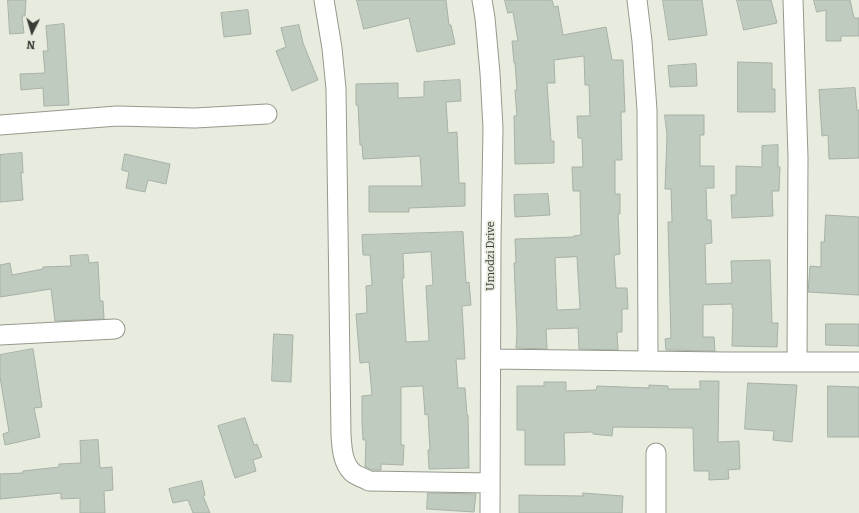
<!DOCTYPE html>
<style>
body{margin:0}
#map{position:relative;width:859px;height:513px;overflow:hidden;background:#e7ecde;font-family:Bitter,serif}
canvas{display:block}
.north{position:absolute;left:12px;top:12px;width:40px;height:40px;-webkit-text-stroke:3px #e7ecde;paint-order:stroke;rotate:185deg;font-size:11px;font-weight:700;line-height:16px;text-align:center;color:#3a3c37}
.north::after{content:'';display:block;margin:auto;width:14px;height:18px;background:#3a3c37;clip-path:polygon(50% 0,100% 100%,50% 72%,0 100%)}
</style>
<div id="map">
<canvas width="859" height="513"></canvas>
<div class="north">N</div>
</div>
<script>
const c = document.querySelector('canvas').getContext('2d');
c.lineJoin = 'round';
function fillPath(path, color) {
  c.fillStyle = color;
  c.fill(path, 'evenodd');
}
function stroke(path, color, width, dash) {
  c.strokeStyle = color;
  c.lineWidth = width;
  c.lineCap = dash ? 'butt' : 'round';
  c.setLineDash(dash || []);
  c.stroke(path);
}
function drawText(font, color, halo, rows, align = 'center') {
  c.font = font + ' Bitter,serif';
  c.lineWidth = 3.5;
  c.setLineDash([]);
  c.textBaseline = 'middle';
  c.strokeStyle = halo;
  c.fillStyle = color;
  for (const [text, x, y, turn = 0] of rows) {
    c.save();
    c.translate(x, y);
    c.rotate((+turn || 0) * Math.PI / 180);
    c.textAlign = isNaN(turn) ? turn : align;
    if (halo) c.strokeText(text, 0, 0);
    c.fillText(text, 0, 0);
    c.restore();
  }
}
const building = new Path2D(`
 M 8,0 L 26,0 L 25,16 L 22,16 L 24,33 L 10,34 Z
 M 357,0 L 446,0 L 449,25 L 451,25 L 455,44 L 417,52 L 409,18 L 364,29 Z
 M 505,0 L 552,0 L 554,7 L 558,6 L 563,35 L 606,27 L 612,60 L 623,60 L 625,112 L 621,112 L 622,160 L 615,160 L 615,194 L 620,194 L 620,214 L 618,214 L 620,254 L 614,255 L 616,288 L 627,288 L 628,309 L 622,309 L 622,332 L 617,332 L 618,350 L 579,349 L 578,328 L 546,329 L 547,349 L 516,348 L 517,332 L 514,263 L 516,263 L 515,239 L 574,237 L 574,236 L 581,235 L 580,191 L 573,191 L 572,167 L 583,167 L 582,138 L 578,138 L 577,116 L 590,116 L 589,85 L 585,85 L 584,56 L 554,60 L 555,83 L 547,83 L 551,141 L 554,141 L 554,163 L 515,164 L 514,116 L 517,116 L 515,90 L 517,90 L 515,63 L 514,63 L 512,41 L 518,41 L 513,12 L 508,13 ZM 577,257 L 580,309 L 557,310 L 555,258 Z
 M 663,0 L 702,0 L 707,35 L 669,40 Z
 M 737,0 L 771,0 L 777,23 L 744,30 Z
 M 814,0 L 850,0 L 854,18 L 859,18 L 859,36 L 841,36 L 841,41 L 826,41 L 826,10 L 817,12 Z
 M 248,10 L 251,34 L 224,37 L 221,13 Z
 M 64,24 L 69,105 L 44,106 L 43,88 L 21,90 L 20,74 L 45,73 L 43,51 L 48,51 L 46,26 Z
 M 299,25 L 303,43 L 318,80 L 292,91 L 276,51 L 286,47 L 281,28 Z
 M 738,62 L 772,63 L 772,89 L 775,89 L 775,112 L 738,112 Z
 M 696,64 L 697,86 L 670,87 L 668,66 Z
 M 460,80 L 461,101 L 446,102 L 448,133 L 457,132 L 459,183 L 465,183 L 465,206 L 409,208 L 409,212 L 369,212 L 369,186 L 422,186 L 420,156 L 363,159 L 362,145 L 360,145 L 358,105 L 356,105 L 356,84 L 398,83 L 398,98 L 424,97 L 424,82 Z
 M 855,88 L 857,110 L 859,110 L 859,158 L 829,159 L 828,135 L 822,136 L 819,90 Z
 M 665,115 L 704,115 L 704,135 L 700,135 L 700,166 L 714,166 L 714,188 L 706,188 L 707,220 L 711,220 L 712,243 L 705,244 L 706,284 L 732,283 L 731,261 L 770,260 L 772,323 L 778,323 L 777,347 L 732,346 L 733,308 L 732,308 L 732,304 L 703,305 L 703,337 L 714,337 L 715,351 L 666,350 L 665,339 L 671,338 L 668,222 L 672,222 L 671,189 L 665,189 L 667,135 Z
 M 778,145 L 778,167 L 780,167 L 779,191 L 772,191 L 773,216 L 732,218 L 731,195 L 736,195 L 736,166 L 762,167 L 762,146 Z
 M 22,153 L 23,173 L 21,173 L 23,200 L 0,202 L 0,155 Z
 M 125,154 L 170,164 L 166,184 L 148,180 L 145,192 L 126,188 L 129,172 L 122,170 Z
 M 548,194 L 550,215 L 515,217 L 514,195 Z
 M 826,215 L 859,217 L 859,295 L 808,292 L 810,266 L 821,267 L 821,242 L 824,242 Z
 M 463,232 L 466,283 L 469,282 L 471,305 L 462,306 L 465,359 L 456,359 L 458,388 L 465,388 L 467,415 L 468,415 L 469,468 L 429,469 L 428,450 L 430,450 L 428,414 L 425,415 L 423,386 L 401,387 L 401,445 L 404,445 L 403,465 L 381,464 L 381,470 L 372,470 L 365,467 L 366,440 L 363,440 L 362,422 L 362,396 L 372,395 L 369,362 L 360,363 L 356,314 L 367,313 L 366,286 L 372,285 L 370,255 L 363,255 L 362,235 ZM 431,252 L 433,285 L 426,286 L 429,341 L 406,342 L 402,278 L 404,278 L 403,254 Z
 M 88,255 L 89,263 L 98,262 L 100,301 L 103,301 L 104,319 L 55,321 L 51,289 L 0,297 L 0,265 L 10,263 L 12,275 L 43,269 L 43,267 L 71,266 L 70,256 Z
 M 826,324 L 859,324 L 859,346 L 826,345 Z
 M 274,334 L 293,335 L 291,382 L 272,381 Z
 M 33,349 L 42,407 L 34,408 L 40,437 L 5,445 L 3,434 L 9,432 L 0,377 L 0,355 Z
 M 700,381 L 719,381 L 718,442 L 739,441 L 740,469 L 728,470 L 729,479 L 709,480 L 709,471 L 694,471 L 693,428 L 613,427 L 612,436 L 593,434 L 593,432 L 564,433 L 565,465 L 525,465 L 525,430 L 517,430 L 517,386 L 544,386 L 544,382 L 566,382 L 566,391 L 596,390 L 597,386 L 649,388 L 649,385 L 668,386 L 668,389 L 700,389 Z
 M 748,383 L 797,385 L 792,442 L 773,440 L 774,431 L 745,429 Z
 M 828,386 L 859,387 L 859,437 L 828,437 Z
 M 245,418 L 254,445 L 257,444 L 262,457 L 253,460 L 256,471 L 235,478 L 218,426 Z
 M 98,440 L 100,468 L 112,467 L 113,490 L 104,491 L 105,513 L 80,513 L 80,498 L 61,499 L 61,493 L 0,499 L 0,474 L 23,473 L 23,471 L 59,467 L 59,464 L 81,463 L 80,441 Z
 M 202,481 L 205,495 L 203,496 L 210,513 L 193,513 L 188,500 L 173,503 L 169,489 Z
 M 428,493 L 476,494 L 474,512 L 427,509 Z
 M 583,493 L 623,496 L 622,513 L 519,513 L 519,495 L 583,496 Z`);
fillPath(building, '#c0cbc0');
stroke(building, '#a7b1a6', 1);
const minor = new Path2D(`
 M 324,0 L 332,48 L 336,89 L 341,435 C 342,447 342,462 352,472 C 356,476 364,478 369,481 L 490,483
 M 482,0 L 485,18 L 490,73 L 493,128 L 491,242 L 490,513
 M 637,0 L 642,41 L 647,110 L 648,361
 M 793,0 L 798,157 L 797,362
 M 0,125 L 117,116 L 195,118 L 267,114
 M 0,335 L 115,329
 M 491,359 L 725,362 L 859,362
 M 656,453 L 656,513`);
stroke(minor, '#959a8d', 21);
stroke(minor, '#fff', 19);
drawText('11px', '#3a3c37', '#e7ecde', [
 ["Umodzi Drive",491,256,-90]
]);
</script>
